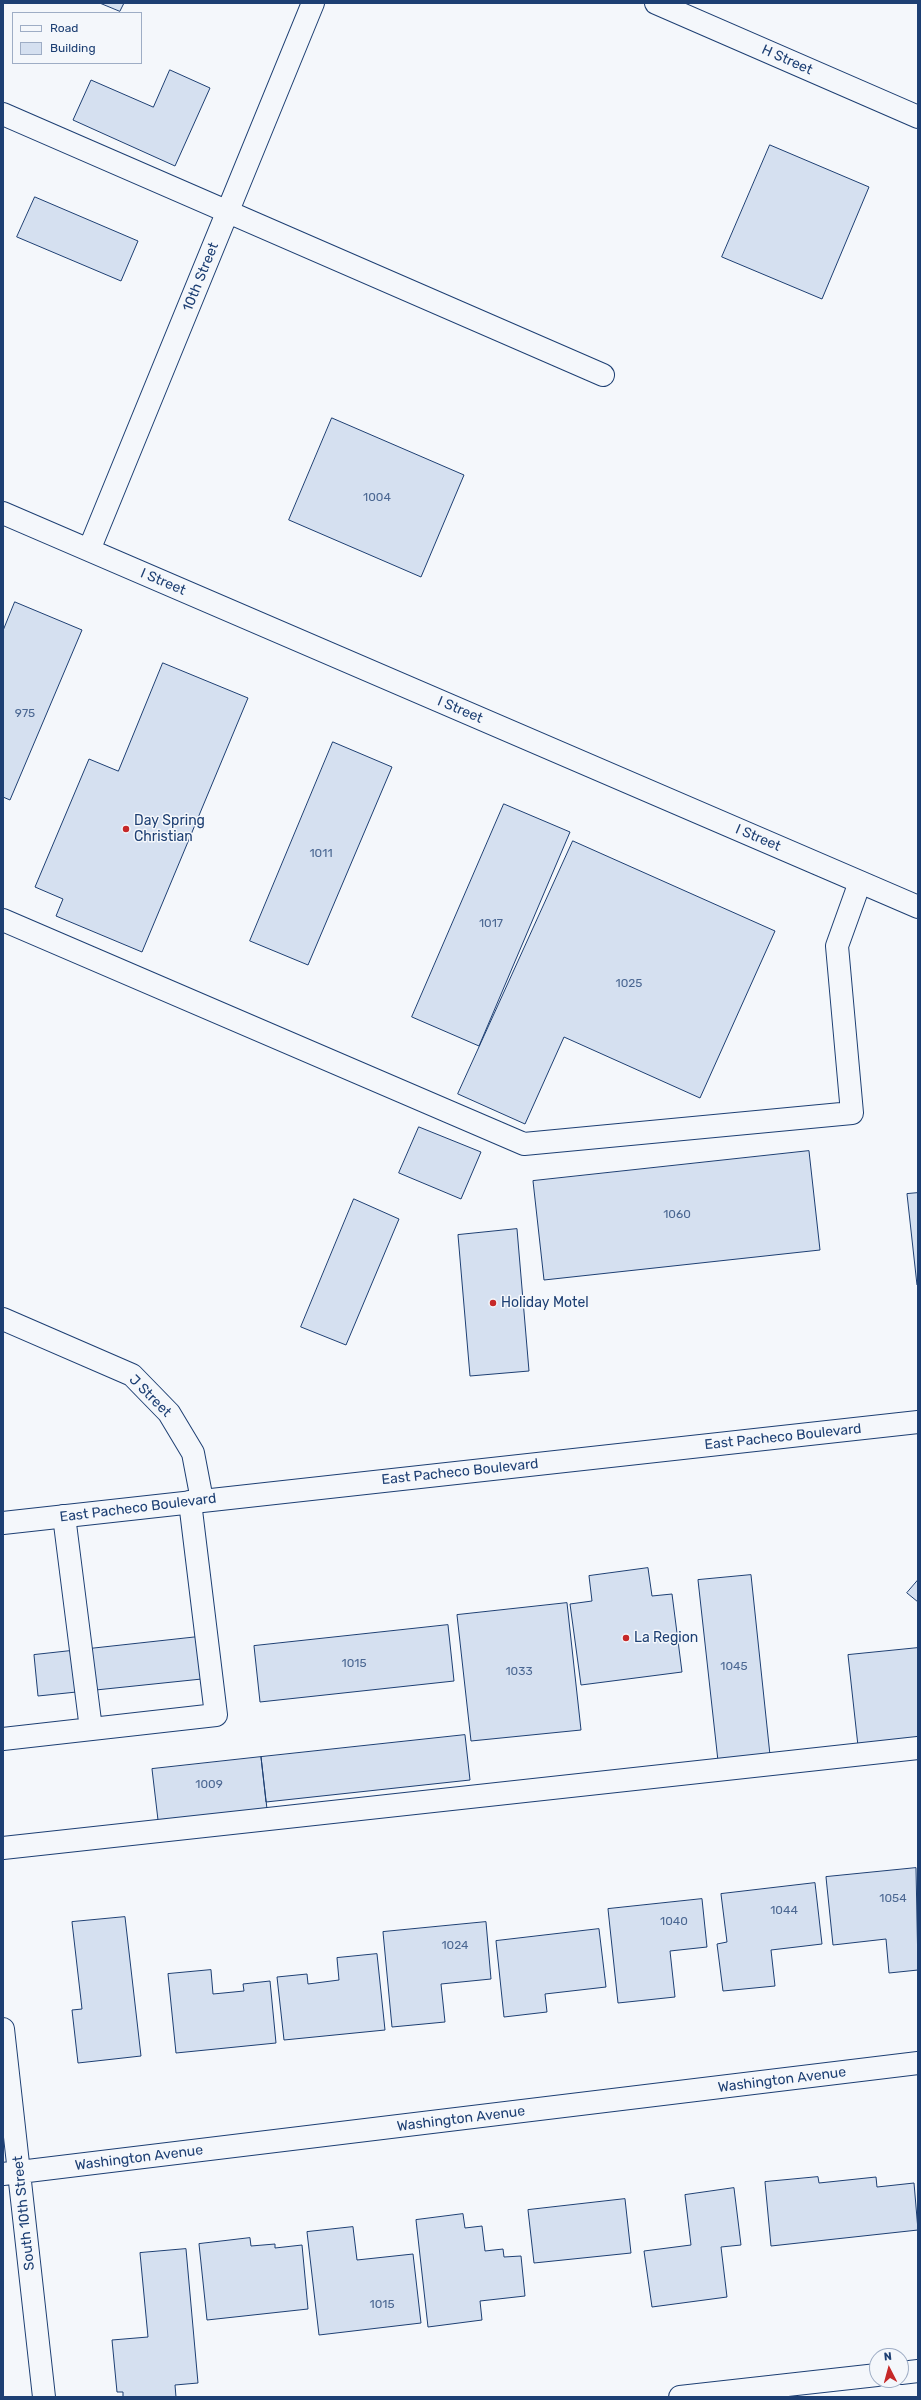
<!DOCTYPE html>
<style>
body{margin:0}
#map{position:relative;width:921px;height:2400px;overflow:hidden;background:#f4f7fb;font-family:Rubik,sans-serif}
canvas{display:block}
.frame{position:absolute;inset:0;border:4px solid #1d3f73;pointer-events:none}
.legend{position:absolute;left:12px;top:12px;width:130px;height:52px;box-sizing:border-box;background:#f4f7fb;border:1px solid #9eadc5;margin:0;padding:5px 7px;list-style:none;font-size:12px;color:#1d3f73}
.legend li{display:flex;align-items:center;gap:8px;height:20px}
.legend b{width:20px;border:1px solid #9eadc5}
.north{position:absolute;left:869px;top:2348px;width:40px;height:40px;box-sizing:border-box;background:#f4f7fb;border:1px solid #9eadc5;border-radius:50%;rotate:354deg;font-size:11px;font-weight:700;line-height:16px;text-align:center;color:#1d3f73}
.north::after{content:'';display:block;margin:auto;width:14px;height:18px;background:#c62828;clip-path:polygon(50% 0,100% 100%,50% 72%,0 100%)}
</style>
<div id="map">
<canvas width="921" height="2400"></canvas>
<div class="frame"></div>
<ul class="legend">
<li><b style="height:5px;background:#f4f7fb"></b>Road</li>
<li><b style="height:11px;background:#d5e0f0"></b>Building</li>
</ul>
<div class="north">N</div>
</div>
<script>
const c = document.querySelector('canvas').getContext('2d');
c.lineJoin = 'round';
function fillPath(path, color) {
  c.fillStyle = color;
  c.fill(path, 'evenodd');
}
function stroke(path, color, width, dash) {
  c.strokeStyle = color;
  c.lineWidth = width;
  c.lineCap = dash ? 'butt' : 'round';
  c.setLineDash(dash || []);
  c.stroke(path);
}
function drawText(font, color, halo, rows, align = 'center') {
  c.font = font + ' Rubik,sans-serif';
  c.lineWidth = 3;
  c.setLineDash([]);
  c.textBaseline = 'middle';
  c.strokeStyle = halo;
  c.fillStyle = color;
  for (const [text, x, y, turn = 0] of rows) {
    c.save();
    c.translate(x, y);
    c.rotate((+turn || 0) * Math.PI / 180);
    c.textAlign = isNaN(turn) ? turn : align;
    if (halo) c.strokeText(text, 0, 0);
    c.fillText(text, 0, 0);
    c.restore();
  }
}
const building = new Path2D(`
 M 100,3 L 124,3 L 120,11 Z
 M 170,70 L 210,88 L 175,166 L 73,120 L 91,80 L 153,107 Z
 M 770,145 L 869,187 L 822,299 L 722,257 Z
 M 35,197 L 138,241 L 121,281 L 17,237 Z
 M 332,418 L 464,475 L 421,577 L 289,520 Z
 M 15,602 L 82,630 L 10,800 L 3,797 L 3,631 Z
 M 163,663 L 248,698 L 142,952 L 56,916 L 63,899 L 35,887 L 89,759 L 118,771 Z
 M 333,742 L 392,767 L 308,965 L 250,941 Z
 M 504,804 L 570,832 L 479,1046 L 412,1017 Z
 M 573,841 L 775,931 L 700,1098 L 564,1037 L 525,1124 L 458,1094 Z
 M 419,1127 L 481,1152 L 461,1199 L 399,1173 Z
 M 809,1151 L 820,1250 L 544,1280 L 533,1181 Z
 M 918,1193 L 918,1285 L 917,1285 L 907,1194 Z
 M 354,1199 L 399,1219 L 346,1345 L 301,1327 Z
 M 517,1229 L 529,1371 L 470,1376 L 458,1235 Z
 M 648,1568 L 652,1596 L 672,1594 L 682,1672 L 581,1685 L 570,1604 L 592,1601 L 589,1576 Z
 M 751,1575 L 770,1755 L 718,1761 L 698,1580 Z
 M 918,1580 L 918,1602 L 907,1593 Z
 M 567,1603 L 581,1730 L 471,1741 L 457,1615 Z
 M 448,1625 L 454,1681 L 260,1702 L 254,1646 Z
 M 216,1635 L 221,1677 L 38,1696 L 34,1655 Z
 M 918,1648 L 918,1739 L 858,1746 L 848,1655 Z
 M 465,1735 L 470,1780 L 266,1802 L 261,1757 Z
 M 261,1757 L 267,1809 L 158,1820 L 152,1769 Z
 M 916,1868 L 918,1970 L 889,1973 L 886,1939 L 833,1945 L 826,1877 Z
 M 815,1883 L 822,1944 L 771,1950 L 775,1986 L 723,1991 L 717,1944 L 727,1942 L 721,1894 Z
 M 702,1899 L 707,1947 L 670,1951 L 675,1997 L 618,2003 L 608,1909 Z
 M 125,1917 L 141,2056 L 78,2063 L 72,2010 L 82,2009 L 72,1922 Z
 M 486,1922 L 491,1979 L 441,1984 L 445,2022 L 392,2027 L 383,1932 Z
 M 599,1929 L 606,1987 L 545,1994 L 547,2012 L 504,2017 L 496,1941 Z
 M 377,1954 L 385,2030 L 284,2040 L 277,1977 L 307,1974 L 308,1984 L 339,1980 L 337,1958 Z
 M 211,1970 L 213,1994 L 244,1991 L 243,1984 L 270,1981 L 276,2043 L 176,2053 L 168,1974 Z
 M 818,2177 L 819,2183 L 876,2177 L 877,2187 L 914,2183 L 918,2230 L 771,2246 L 765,2182 Z
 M 734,2188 L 741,2245 L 721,2247 L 727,2297 L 652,2307 L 644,2251 L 691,2245 L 685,2195 Z
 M 625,2199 L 631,2253 L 534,2263 L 528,2210 Z
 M 463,2214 L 465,2228 L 482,2226 L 485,2251 L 503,2249 L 504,2257 L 521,2256 L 525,2296 L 480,2301 L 482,2320 L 428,2327 L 416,2220 Z
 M 353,2227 L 357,2260 L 413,2254 L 421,2323 L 319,2335 L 307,2232 Z
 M 250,2238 L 251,2246 L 275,2244 L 275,2248 L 302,2245 L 308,2309 L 207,2320 L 199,2244 Z
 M 186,2249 L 198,2383 L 175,2385 L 176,2397 L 123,2397 L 123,2392 L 117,2392 L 112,2340 L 148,2337 L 140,2253 Z`);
fillPath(building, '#d5e0f0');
stroke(building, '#1d3f73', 1);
const minor = new Path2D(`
 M 656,3 L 918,117
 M 3,114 L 603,375
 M 3,513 L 918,907
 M 89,550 L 313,3
 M 3,920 L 524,1144 L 852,1113 L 837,946 L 860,882
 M 3,1319 L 132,1375 L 169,1413 L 193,1453 L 202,1500
 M 64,1516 L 91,1729
 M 3,1739 L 216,1715 L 190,1502
 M 3,1848 L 918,1748
 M 3,2029 L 44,2397
 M 3,2174 L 918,2063
 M 901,2373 L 918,2371
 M 680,2397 L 877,2375`);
const highway = new Path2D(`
 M 3,1523 L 918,1422`);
stroke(minor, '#1d3f73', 24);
stroke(highway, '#1d3f73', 24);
stroke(minor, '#f4f7fb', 22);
stroke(highway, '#f4f7fb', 22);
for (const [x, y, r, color] of [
 [126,829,4,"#c62828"],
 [493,1303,4,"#c62828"],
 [626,1638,4,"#c62828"]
]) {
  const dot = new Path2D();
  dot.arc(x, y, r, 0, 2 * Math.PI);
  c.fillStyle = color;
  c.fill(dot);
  stroke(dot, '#f4f7fb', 1.5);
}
drawText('12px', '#4b6792', null, [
 ["1004",377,498],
 ["975",25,714],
 ["1011",321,854],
 ["1017",491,924],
 ["1025",629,984],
 ["1060",677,1215],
 ["1015",354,1664],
 ["1045",734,1667],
 ["1033",519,1672],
 ["1009",209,1785],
 ["1054",893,1899],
 ["1044",784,1911],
 ["1040",674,1922],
 ["1024",455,1946],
 ["1015",382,2305]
]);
drawText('14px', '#1d3f73', '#f4f7fb', [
 ["H Street",787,60,24],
 ["10th Street",201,277,-68],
 ["I Street",163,582,23],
 ["I Street",460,710,23],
 ["I Street",758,838,23],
 ["J Street",150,1396,45],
 ["East Pacheco Boulevard",783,1437,-6],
 ["East Pacheco Boulevard",460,1472,-6],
 ["East Pacheco Boulevard",138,1508,-7],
 ["Washington Avenue",782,2080,-7],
 ["Washington Avenue",461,2119,-7],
 ["Washington Avenue",139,2158,-7],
 ["South 10th Street",24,2213,-96]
]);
drawText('14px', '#1d3f73', '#f4f7fb', [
 ["Day Spring",134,821],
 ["Christian",134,837],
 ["Holiday Motel",501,1303],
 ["La Region",634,1638]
], 'left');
</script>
